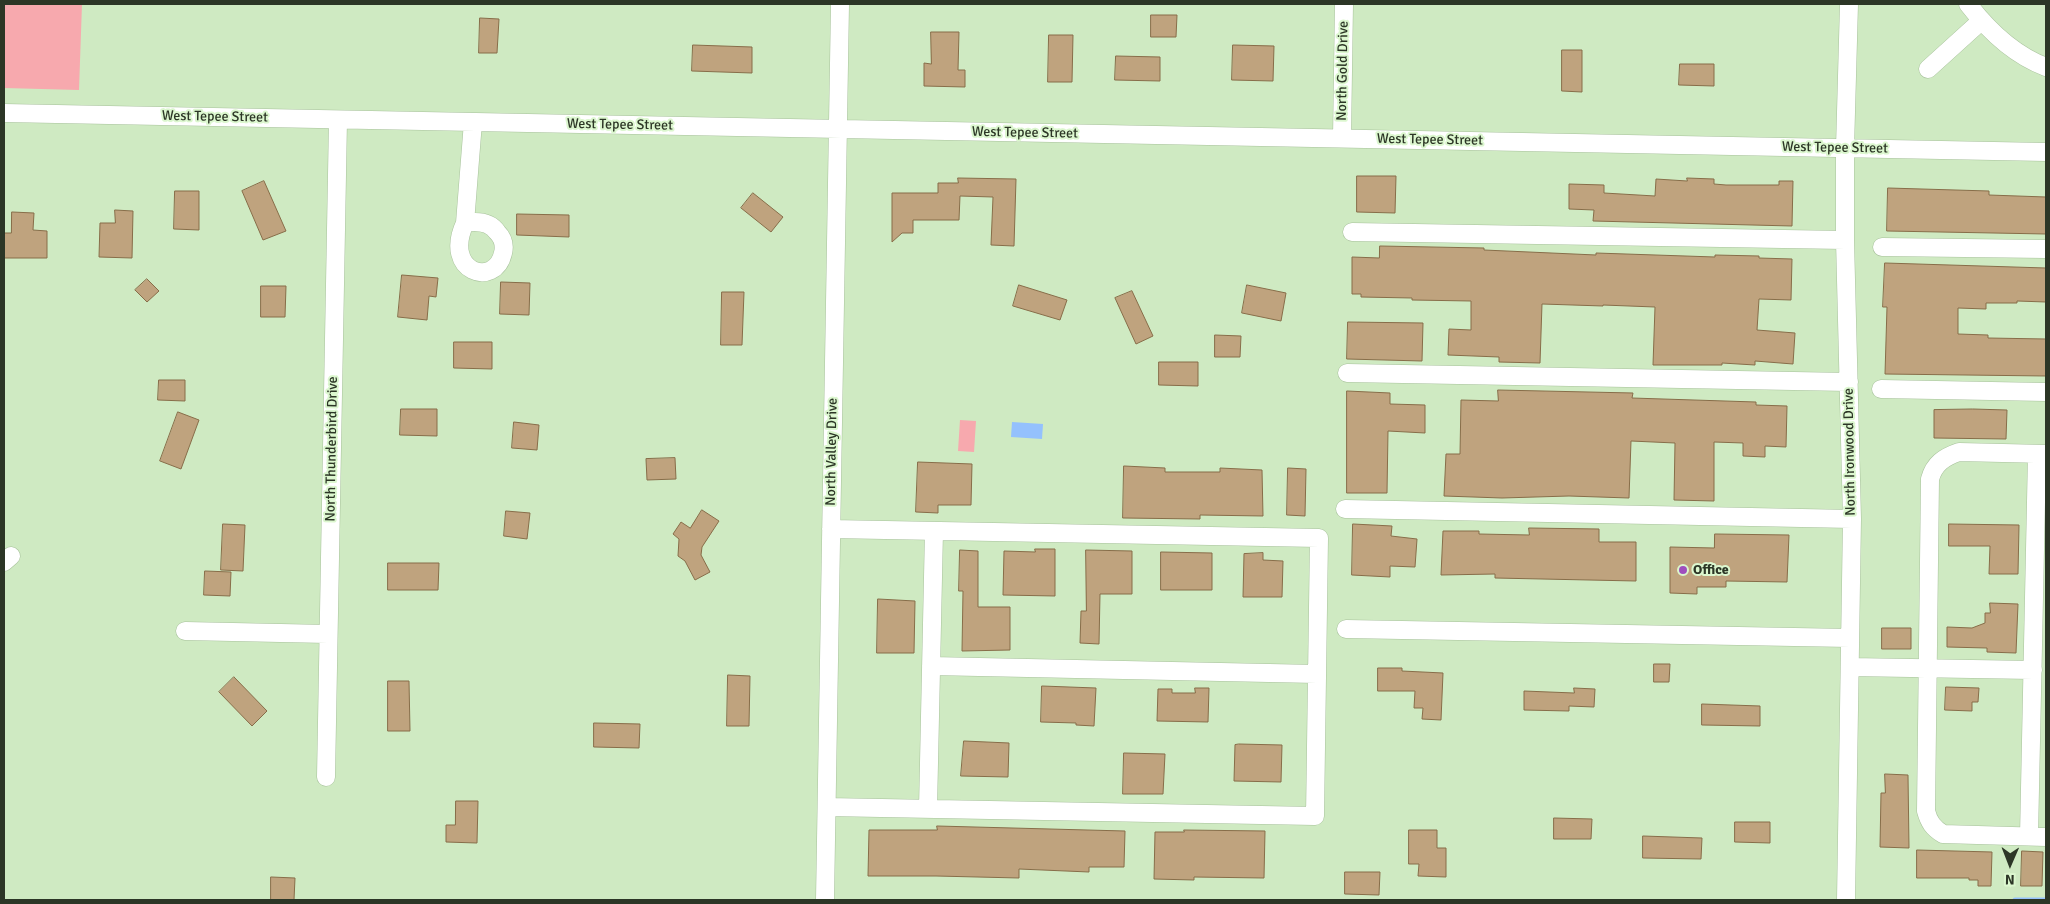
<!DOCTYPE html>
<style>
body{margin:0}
#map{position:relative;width:2050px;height:904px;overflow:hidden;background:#cfeac2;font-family:Signika,sans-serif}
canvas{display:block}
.frame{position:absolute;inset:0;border:5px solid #2c3626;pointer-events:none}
.north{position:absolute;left:1985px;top:839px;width:50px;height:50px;-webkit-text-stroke:4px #dcf7cf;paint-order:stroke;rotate:181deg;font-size:14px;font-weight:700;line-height:20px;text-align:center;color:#2c3626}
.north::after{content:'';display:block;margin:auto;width:18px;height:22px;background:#2c3626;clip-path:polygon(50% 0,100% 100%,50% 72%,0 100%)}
</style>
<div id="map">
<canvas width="2050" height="904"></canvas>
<div class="frame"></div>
<div class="north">N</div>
</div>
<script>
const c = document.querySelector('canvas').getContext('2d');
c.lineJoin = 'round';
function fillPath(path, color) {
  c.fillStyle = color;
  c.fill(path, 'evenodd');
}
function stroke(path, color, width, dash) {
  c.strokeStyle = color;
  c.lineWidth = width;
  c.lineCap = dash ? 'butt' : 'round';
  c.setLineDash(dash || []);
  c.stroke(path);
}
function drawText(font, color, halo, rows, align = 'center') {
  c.font = font + ' Signika,sans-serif';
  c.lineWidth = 4;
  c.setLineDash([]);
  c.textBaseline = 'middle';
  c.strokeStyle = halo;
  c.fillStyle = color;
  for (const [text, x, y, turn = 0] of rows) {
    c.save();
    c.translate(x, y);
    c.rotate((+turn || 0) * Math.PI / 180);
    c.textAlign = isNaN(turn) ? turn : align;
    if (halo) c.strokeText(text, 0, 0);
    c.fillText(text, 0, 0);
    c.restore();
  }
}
fillPath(new Path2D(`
 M 4,4 L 82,4 L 79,90 L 4,88 Z
 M 960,420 L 976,421 L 974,452 L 958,451 Z`), '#f7a9ae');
fillPath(new Path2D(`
 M 1012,422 L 1043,424 L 1042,439 L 1011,437 Z`), '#94c1fd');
stroke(new Path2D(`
 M 2015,900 L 2046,900`), '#94c1fd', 5);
const building = new Path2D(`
 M 1151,15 L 1177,15 L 1176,37 L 1151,37 Z
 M 480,18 L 499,19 L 497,53 L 479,53 Z
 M 931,32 L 959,32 L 958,70 L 965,70 L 965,87 L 924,86 L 924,63 L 931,64 Z
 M 1049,35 L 1073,35 L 1072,82 L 1048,82 Z
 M 693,45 L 752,47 L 752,73 L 692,71 Z
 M 1233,45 L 1274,46 L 1273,81 L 1232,80 Z
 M 1562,50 L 1582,50 L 1582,92 L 1562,91 Z
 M 1116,56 L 1160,57 L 1160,81 L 1115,80 Z
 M 1680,64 L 1714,64 L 1714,86 L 1679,85 Z
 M 1357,176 L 1396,176 L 1395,213 L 1357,212 Z
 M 958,178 L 1016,179 L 1014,246 L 991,245 L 993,197 L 960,196 L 959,220 L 913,220 L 913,233 L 902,233 L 892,242 L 892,193 L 938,193 L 938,183 L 958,183 Z
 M 1687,178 L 1714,179 L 1714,184 L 1726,185 L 1779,185 L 1779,181 L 1793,181 L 1792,226 L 1593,221 L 1594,210 L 1569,209 L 1569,184 L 1604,185 L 1604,193 L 1655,196 L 1656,179 L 1687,181 Z
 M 264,181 L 286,231 L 263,240 L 242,191 Z
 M 1888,188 L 1989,191 L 1989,195 L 2046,197 L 2046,234 L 1887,231 Z
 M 175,191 L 199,191 L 199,230 L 174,229 Z
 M 753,193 L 783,217 L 771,232 L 741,208 Z
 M 115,210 L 133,211 L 132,258 L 99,257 L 100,223 L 115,223 Z
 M 12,212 L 34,213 L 33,230 L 47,231 L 47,258 L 4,258 L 4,233 L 11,233 Z
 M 517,214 L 569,215 L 569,237 L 517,235 Z
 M 1380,246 L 1484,248 L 1484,250 L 1596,255 L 1596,253 L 1715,257 L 1715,255 L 1759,256 L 1759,258 L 1792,259 L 1791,300 L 1759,299 L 1757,330 L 1795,333 L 1793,364 L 1755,361 L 1755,365 L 1722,363 L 1722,365 L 1653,365 L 1655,307 L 1603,305 L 1603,306 L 1542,304 L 1540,363 L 1499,362 L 1499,357 L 1448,355 L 1449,329 L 1471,330 L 1471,301 L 1412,300 L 1412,298 L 1361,297 L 1361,294 L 1352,294 L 1352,257 L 1379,258 Z
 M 1885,263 L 2046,268 L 2046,302 L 2017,301 L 2017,303 L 1986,303 L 1986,309 L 1958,308 L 1958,334 L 1988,335 L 1988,338 L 2046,339 L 2046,376 L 1885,374 L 1887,307 L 1883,307 Z
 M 402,275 L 438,278 L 436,297 L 429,296 L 427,320 L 398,317 Z
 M 147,279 L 159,291 L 147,302 L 135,290 Z
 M 501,282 L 530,283 L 529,315 L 500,314 Z
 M 1019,285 L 1067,300 L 1060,320 L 1013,306 Z
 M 1247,285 L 1286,293 L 1281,321 L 1242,313 Z
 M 261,286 L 286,286 L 285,317 L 261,317 Z
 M 1132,291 L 1153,336 L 1136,344 L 1115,298 Z
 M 722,292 L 744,292 L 742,345 L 721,345 Z
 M 1348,322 L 1423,323 L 1422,361 L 1347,359 Z
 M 1215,335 L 1241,336 L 1240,357 L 1215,357 Z
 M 454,342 L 492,342 L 492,369 L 454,368 Z
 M 1159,362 L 1198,362 L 1198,386 L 1159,385 Z
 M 159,380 L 185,380 L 185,401 L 158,400 Z
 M 1498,390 L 1633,393 L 1632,398 L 1756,402 L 1756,405 L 1787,406 L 1786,447 L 1765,446 L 1765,457 L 1743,456 L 1743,443 L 1714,442 L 1714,501 L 1674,500 L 1675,443 L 1631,441 L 1629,498 L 1569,496 L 1502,498 L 1444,496 L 1446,454 L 1460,454 L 1461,400 L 1498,401 Z
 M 1347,391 L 1390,393 L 1390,404 L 1425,405 L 1425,433 L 1388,431 L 1387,493 L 1347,493 Z
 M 401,409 L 437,409 L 437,436 L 400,435 Z
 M 1973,409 L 2007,410 L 2006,439 L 1934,438 L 1934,410 Z
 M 178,412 L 199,420 L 181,469 L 160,461 Z
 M 514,422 L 539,425 L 537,450 L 512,448 Z
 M 675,458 L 676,479 L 647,480 L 646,459 Z
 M 918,462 L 972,464 L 971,505 L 938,505 L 938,513 L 916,512 Z
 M 1124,466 L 1165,468 L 1165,472 L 1220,472 L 1220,468 L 1262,470 L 1263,516 L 1200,515 L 1200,519 L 1123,518 Z
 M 1288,468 L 1306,469 L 1305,516 L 1287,515 Z
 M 702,510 L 719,521 L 702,547 L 701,555 L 710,572 L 695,580 L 685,561 L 678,556 L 679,539 L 673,534 L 681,522 L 690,528 Z
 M 506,511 L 530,513 L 527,539 L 504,536 Z
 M 223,524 L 245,525 L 243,571 L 221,570 Z
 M 1353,524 L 1392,526 L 1391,536 L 1417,539 L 1415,567 L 1390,566 L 1390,577 L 1352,575 Z
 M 1949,524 L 2019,525 L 2018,574 L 1989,574 L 1990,546 L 1949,546 Z
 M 1529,528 L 1599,529 L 1599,542 L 1636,542 L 1636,581 L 1495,578 L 1495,574 L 1441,575 L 1443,531 L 1479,531 L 1479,534 L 1529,535 Z
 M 1715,534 L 1789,535 L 1787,582 L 1726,581 L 1726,587 L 1697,587 L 1697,594 L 1670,593 L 1670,547 L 1714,548 Z
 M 1035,549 L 1055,549 L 1055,596 L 1003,595 L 1004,551 L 1035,552 Z
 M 960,550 L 978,551 L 978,607 L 1010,607 L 1010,650 L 962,651 L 963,591 L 959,591 Z
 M 1086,550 L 1132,551 L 1132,594 L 1100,594 L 1099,644 L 1080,643 L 1081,611 L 1086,611 Z
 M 1161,552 L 1212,553 L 1212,590 L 1161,590 Z
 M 1263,553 L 1263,560 L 1283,561 L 1282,597 L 1243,597 L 1244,554 Z
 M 388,563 L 439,563 L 438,590 L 388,590 Z
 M 205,571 L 231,572 L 230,596 L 204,595 Z
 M 878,599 L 915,601 L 914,653 L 877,653 Z
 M 1990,603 L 2018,604 L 2016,653 L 1987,652 L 1987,648 L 1947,647 L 1947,627 L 1972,628 L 1985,623 L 1985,613 L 1990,613 Z
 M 1882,628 L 1911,628 L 1911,649 L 1882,649 Z
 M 1654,664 L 1670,664 L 1669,682 L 1654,682 Z
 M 1378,668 L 1402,668 L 1402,671 L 1443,673 L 1441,720 L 1422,719 L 1423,708 L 1414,708 L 1415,691 L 1378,691 Z
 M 728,675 L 750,676 L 749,726 L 727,726 Z
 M 234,677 L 267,711 L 252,726 L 219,692 Z
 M 388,681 L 409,681 L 410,731 L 388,731 Z
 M 1042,686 L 1096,688 L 1094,726 L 1076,725 L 1076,723 L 1041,722 Z
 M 1946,687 L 1979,688 L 1978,702 L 1972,702 L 1972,711 L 1945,710 Z
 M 1195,688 L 1209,688 L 1208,722 L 1157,721 L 1158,689 L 1172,689 L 1172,693 L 1195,693 Z
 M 1574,688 L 1595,689 L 1594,707 L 1569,706 L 1569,711 L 1524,710 L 1524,691 L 1574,693 Z
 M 1702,704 L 1760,706 L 1760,726 L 1702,725 Z
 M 594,723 L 640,724 L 639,748 L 594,747 Z
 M 964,741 L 1009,743 L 1008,777 L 961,776 Z
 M 1239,744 L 1282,745 L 1281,782 L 1234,781 L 1235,745 Z
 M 1124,753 L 1165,754 L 1163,794 L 1123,794 Z
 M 1885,774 L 1908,775 L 1909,848 L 1880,847 L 1881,793 L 1885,793 Z
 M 456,801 L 478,801 L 477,843 L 446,842 L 446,825 L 455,825 Z
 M 1554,818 L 1592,819 L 1591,839 L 1554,839 Z
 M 1735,822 L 1770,822 L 1770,843 L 1735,842 Z
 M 937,826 L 1125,831 L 1124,867 L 1089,867 L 1089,872 L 1019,869 L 1019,878 L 936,876 L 868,876 L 869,830 L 937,830 Z
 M 1184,830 L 1265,831 L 1264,878 L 1194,877 L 1194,880 L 1154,879 L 1155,832 L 1184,832 Z
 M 1409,830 L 1437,830 L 1437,848 L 1446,848 L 1446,877 L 1418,876 L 1419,864 L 1409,864 Z
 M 1643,836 L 1702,838 L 1701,859 L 1643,858 Z
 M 1917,850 L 1992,852 L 1991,886 L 1978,886 L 1978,880 L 1969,880 L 1969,878 L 1917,878 Z
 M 2022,851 L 2043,852 L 2042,886 L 2021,886 Z
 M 1345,872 L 1380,872 L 1379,895 L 1345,894 Z
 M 271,877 L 295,878 L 294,900 L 271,900 Z`);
fillPath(building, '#bfa37e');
stroke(building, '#876d49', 1);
const minor = new Path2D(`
 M 1968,4 C 1988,30 2014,55 2046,67
 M 1928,69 L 1981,21
 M 4,113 L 2046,152
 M 1342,138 L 1344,4
 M 465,223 C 477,221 490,222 497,232 C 503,238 505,245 503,253 C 495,289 442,272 465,223 L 473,122
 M 1352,232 L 1845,240
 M 1882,247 L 2046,249
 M 1347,373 L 1849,382
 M 1881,389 L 2046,392
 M 2046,454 L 1959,452 C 1944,457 1934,464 1930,479 L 1926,811 C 1929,822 1933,828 1943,834 L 2046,837
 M 1345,509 L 1852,519
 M 4,562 L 11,556
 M 1346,629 L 1850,638
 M 185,631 L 328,634
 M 931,666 L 1317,674
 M 1850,667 L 2033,670
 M 326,777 L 338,120
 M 827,807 L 1315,816 L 1319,538 L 831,529
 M 928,809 L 934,531
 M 2029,836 L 2037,454
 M 825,900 L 840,4
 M 1846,900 L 1852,519 L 1845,240 L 1845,148 L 1849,4`);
stroke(minor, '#a7c19b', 19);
stroke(minor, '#fff', 18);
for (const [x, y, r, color] of [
 [1683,570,5,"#9f4ebe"]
]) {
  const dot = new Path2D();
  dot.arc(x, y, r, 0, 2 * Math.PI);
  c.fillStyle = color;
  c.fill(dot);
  stroke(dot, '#dcf7cf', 2);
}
drawText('14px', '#2c3626', '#dcf7cf', [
 ["North Gold Drive",1343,71,-89],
 ["West Tepee Street",215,117,1],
 ["West Tepee Street",620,125,1],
 ["West Tepee Street",1025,133,1],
 ["West Tepee Street",1430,140,1],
 ["West Tepee Street",1835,148,1],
 ["North Thunderbird Drive",332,449,-89],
 ["North Valley Drive",832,452,-89],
 ["North Ironwood Drive",1850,452,-91]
]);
drawText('bold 14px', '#2c3626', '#dcf7cf', [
 ["Office",1693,570]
], 'left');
</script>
